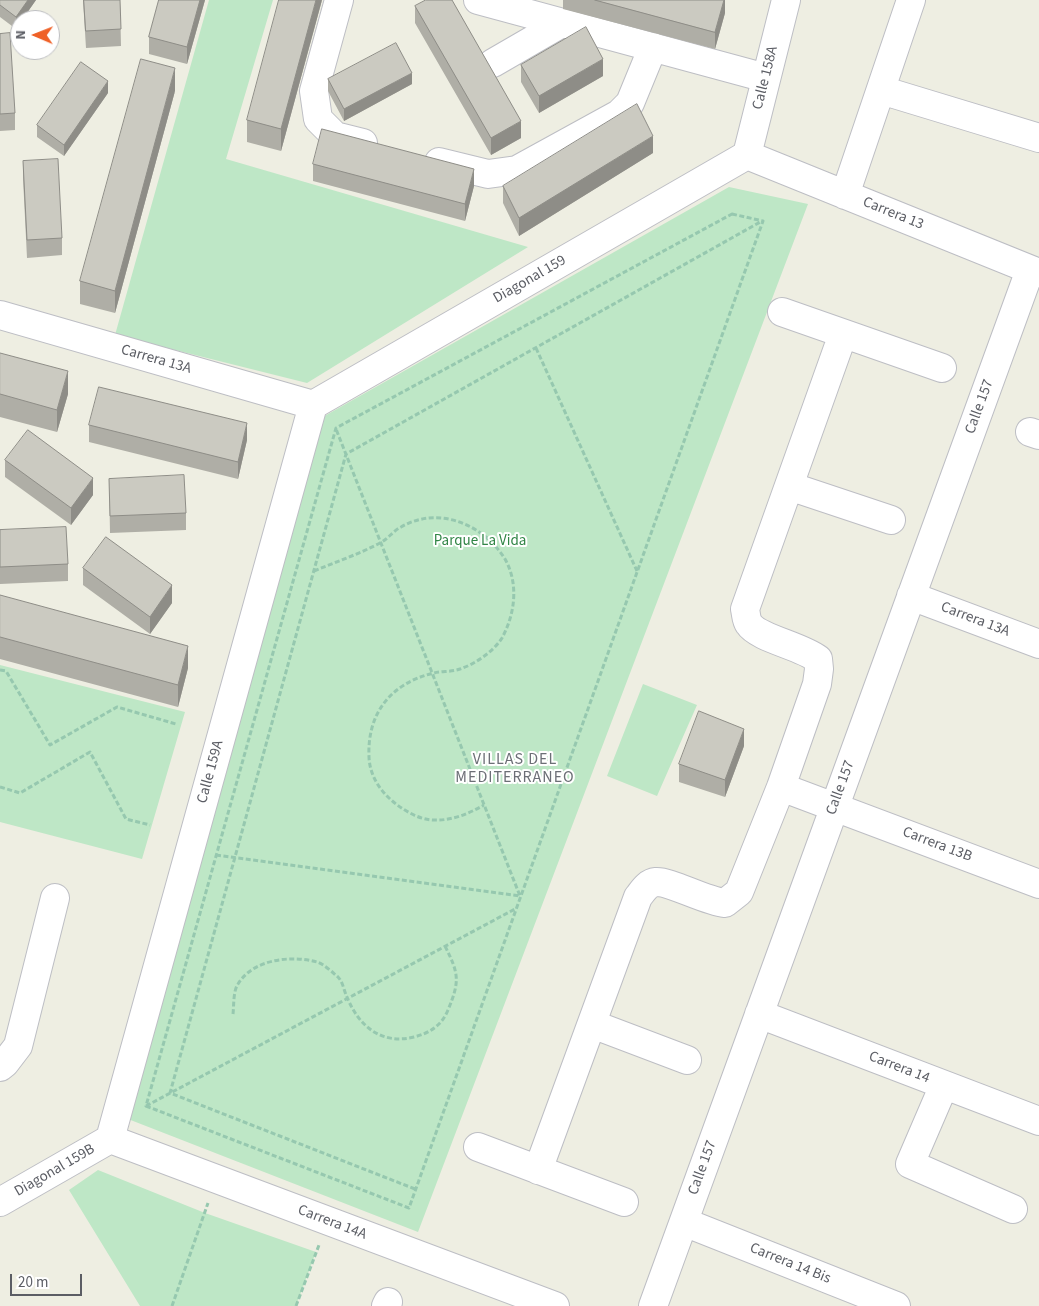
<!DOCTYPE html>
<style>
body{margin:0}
#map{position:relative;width:1039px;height:1306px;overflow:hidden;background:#eeeee2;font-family:"Source Sans 3",sans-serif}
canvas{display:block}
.north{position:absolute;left:10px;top:10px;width:50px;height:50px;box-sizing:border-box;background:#fff;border:1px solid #bdbec1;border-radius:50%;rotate:271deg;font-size:14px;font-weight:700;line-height:20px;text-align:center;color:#5b5d64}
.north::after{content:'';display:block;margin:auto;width:18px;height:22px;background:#ef6127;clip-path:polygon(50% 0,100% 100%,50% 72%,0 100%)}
.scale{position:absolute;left:10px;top:1274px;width:72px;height:22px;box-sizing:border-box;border:2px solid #5b5d64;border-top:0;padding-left:6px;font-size:15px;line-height:18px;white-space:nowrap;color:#5b5d64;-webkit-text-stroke:4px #fff;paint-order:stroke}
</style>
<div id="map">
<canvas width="1039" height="1306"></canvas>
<div class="north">N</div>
<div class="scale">20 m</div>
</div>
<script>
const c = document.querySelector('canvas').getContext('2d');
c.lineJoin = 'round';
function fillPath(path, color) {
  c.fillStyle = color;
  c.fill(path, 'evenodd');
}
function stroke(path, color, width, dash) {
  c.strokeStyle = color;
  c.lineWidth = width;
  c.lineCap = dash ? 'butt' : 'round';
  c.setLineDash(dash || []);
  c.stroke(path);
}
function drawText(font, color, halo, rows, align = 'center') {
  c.font = font + ' "Source Sans 3",sans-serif';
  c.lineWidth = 4;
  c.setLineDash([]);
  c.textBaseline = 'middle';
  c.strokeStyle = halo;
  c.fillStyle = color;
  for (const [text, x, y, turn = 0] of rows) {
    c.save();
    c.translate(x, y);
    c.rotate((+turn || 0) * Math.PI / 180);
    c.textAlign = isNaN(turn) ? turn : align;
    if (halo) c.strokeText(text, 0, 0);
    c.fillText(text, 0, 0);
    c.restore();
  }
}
fillPath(new Path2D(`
 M 209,0 L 273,0 L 226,159 L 528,247 L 307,383 L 115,335 Z
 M 729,187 L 808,204 L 418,1232 L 128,1119 L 321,418 Z
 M 0,665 L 185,712 L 142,859 L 0,822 Z
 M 643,684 L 697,705 L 657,796 L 607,776 Z
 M 98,1170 L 205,1213 L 316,1252 L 296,1306 L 140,1306 L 69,1190 Z`), '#bee7c6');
const minor = new Path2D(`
 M 339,0 L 314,91 L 318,119 L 335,136 L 363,143
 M 478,0 L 766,78
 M 493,63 L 562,23
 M 881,90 L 1039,138
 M 747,155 L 1039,273
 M 747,155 L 786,0
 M 439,162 L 488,174 L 517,170 L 619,114 L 630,103 L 653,47
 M 845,195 L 911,0
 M 782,312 L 942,368
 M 0,315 L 313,405
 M 313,405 L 747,155
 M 1030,432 L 1039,435
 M 789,486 L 891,520
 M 911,596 L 1039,644
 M 781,787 L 1039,884
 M 759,1014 L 1039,1121
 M 592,1024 L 687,1060
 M 0,1067 L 5,1063 L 18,1046 L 55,898
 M 944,1085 L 910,1164 L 1013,1209
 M 110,1139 L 313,405
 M 110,1139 L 555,1306
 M 478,1147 L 624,1202
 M 538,1170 L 638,897 C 643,891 647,883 656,882 C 670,881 705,901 725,903 L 739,892 L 781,787 L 817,684 L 819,669 L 818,659 C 801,646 758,638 749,624 C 746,620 746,613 745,609 L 843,334
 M 0,1202 L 110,1139
 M 684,1222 L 896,1306
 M 386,1306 L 388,1302
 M 653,1306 L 1030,270`);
stroke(minor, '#bdbec4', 30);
stroke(new Path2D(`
 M 732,214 L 763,221 L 409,1208 L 146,1106 L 336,428 Z
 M 536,348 L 637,571
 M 314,571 C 336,562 359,554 380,543 C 388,539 393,531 401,527 C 439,505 484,525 505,559 C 519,584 515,614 502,638 C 493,652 475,664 460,669 C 452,672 442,671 434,673 C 391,683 367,713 369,757 C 370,783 390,803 412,814 C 436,827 463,817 484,805
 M 0,670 L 6,671 L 50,745 L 117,707 L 176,724
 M 0,787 L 20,793 L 90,752 L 126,819 L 150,825
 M 216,855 L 520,896 L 336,429
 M 233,1014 C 234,1006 233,991 238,984 C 253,959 291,955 317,962 C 324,964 332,972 338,977 C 343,982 344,991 347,997 C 359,1027 382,1045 414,1037 C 430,1033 442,1025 448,1010 C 460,981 459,974 445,946
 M 146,1106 L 515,909
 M 415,1189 L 170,1093 L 346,454 L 762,221
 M 172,1306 L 208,1203
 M 296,1306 L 319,1245`), '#96c8af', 3, [5, 2.5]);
stroke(minor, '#fff', 28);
fillPath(new Path2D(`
 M 0,0 L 36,0 L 22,20 L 20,20 L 20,23 L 16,29 L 0,17 Z
 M 83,0 L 120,0 L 121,46 L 86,48 Z
 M 159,0 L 205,0 L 187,64 L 149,54 L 149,37 Z
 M 322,0 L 281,151 L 247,142 L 247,120 Z
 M 563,0 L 725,0 L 725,13 L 715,49 L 563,9 Z
 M 415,6 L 521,138 L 491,155 L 415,23 Z
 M 0,34 L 15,113 L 15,130 L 0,131 Z
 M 521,65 L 603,76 L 539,113 L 521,82 Z
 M 328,79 L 412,84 L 344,121 L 328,91 Z
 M 175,91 L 115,313 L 80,304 L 80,281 Z
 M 108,93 L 64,156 L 37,137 L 37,125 Z
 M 653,153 L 519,236 L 503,203 L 503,186 Z
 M 23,161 L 62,238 L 62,255 L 27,258 L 23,178 Z
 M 313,164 L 474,186 L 465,221 L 313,181 Z
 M 0,353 L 68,394 L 57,432 L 0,417 Z
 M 89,425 L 247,440 L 238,479 L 89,442 Z
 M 5,460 L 93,495 L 71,525 L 5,477 Z
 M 109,479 L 186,513 L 186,530 L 110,533 Z
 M 0,530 L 68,564 L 68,581 L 0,584 Z
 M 83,568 L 172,603 L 150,634 L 83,585 Z
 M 0,595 L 188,668 L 178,707 L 0,659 Z
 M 744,746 L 725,797 L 679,782 L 679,764 Z`), '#afaea6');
fillPath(new Path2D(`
 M 28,0 L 36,0 L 22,20 L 20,20 L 20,23 L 16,29 L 16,17 Z
 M 200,0 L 205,0 L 187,64 L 187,47 Z
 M 316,0 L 322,0 L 281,151 L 281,129 Z
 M 724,0 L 725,0 L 725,13 L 715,49 L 715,32 Z
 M 603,59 L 603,76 L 539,113 L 539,96 Z
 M 175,68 L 175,91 L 115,313 L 115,291 Z
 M 412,73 L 412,84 L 344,121 L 344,109 Z
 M 108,81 L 108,93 L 64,156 L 64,145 Z
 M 521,121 L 521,138 L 491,155 L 491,138 Z
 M 653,136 L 653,153 L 519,236 L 519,218 Z
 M 474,169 L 474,186 L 465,221 L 465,204 Z
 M 68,371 L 68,394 L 57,432 L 57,410 Z
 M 247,423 L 247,440 L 238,479 L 238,462 Z
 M 93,478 L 93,495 L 71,525 L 71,508 Z
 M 172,585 L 172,603 L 150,634 L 150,617 Z
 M 188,646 L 188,668 L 178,707 L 178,685 Z
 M 744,729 L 744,746 L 725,797 L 725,780 Z`), '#8e8d87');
const building = new Path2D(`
 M 0,0 L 28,0 L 16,17 L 0,5 Z
 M 84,0 L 120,0 L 121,29 L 86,31 Z
 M 159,0 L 200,0 L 187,47 L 149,37 Z
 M 279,0 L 316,0 L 281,129 L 247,120 Z
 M 426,0 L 452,0 L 521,121 L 491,138 L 415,6 Z
 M 595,0 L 724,0 L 715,32 Z
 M 586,27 L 603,59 L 539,96 L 521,65 Z
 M 10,33 L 15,113 L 0,114 L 0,34 Z
 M 396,43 L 412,73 L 344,109 L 328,79 Z
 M 141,59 L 175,68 L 115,291 L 80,281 Z
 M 81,62 L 108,81 L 64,145 L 37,125 Z
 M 637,104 L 653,136 L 519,218 L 503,186 Z
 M 322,129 L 474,169 L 465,204 L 313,164 Z
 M 58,159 L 62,238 L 27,240 L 23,161 Z
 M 0,353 L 68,371 L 57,410 L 0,394 Z
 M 99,387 L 247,423 L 238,462 L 89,425 Z
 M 28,430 L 93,478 L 71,508 L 5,460 Z
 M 184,475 L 186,513 L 110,516 L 109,479 Z
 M 66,527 L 68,564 L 0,567 L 0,530 Z
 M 106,537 L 172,585 L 150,617 L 83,568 Z
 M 0,595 L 188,646 L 178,685 L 0,637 Z
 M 699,711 L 744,729 L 725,780 L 679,764 Z`);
fillPath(building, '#cbcac1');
stroke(building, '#8e8d87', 1);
drawText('15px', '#5b5d64', '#fff', [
 ["Calle 158A",766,78,-76],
 ["Carrera 13",893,214,22],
 ["Diagonal 159",530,280,-30],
 ["Carrera 13A",156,360,16],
 ["Calle 157",980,407,-70],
 ["Carrera 13A",975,620,21],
 ["Calle 159A",211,772,-75],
 ["Calle 157",841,788,-70],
 ["Carrera 13B",937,845,21],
 ["Carrera 14",899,1068,21],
 ["Calle 157",703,1168,-70],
 ["Diagonal 159B",55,1171,-30],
 ["Carrera 14A",332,1223,21],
 ["Carrera 14 Bis",790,1264,22]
]);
drawText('15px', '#318546', '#fff', [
 ["Parque La Vida",480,542]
]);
c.letterSpacing = '1px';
drawText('16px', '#6c6f76', '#fff', [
 ["VILLAS DEL",515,760],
 ["MEDITERRANEO",515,778]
]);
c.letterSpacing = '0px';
</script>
